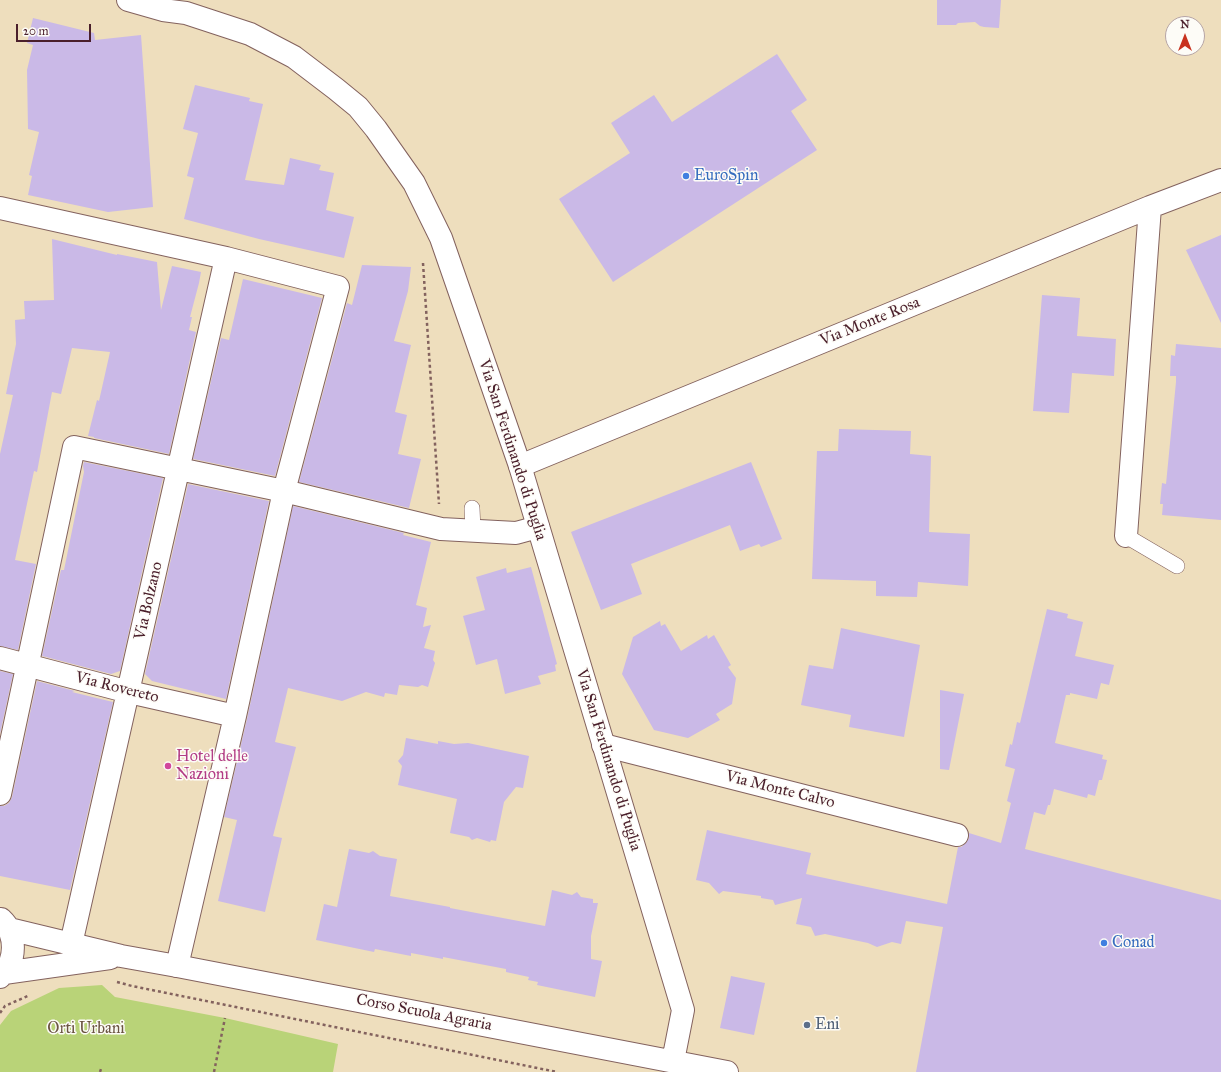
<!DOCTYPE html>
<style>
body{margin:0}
#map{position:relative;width:1221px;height:1072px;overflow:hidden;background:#eedebd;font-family:"IM FELL Great Primer",serif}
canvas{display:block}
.north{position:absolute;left:1165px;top:16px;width:40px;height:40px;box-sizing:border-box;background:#fdfcf7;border:1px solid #b5a4a5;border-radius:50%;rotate:0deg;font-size:11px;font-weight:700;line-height:16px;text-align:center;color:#4a1f2b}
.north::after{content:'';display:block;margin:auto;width:14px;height:18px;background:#c8321e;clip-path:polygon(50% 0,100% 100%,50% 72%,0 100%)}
.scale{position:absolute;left:16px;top:24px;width:75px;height:18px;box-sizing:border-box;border:2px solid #4a1f2b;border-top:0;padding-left:5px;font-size:12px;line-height:14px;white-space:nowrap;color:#4a1f2b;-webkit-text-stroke:3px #fdfcf7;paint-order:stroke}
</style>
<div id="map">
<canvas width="1221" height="1072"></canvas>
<div class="north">N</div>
<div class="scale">20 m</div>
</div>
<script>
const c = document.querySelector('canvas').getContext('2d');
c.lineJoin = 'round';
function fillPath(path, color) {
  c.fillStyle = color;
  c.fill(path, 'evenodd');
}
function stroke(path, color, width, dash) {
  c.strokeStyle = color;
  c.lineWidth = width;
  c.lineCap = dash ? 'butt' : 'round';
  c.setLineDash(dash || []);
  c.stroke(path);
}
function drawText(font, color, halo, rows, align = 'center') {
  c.font = font + ' "IM FELL Great Primer",serif';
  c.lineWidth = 3;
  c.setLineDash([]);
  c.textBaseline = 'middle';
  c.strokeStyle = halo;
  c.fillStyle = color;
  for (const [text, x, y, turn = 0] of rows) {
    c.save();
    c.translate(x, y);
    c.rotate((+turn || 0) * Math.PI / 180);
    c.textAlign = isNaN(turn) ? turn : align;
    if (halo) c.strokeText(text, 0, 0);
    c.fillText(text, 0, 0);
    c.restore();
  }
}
fillPath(new Path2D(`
 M 102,985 L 115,997 L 225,1018 L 338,1044 L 333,1072 L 0,1072 L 0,1025 L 11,1011 L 59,988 Z`), '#b9d378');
fillPath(new Path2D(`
 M 937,0 L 1001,0 L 999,28 L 984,27 L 980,26 L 975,22 L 958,23 L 956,25 L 937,25 Z
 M 33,18 L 94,33 L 95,40 L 141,35 L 153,207 L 108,212 L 28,195 L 32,176 L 29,175 L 39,132 L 28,129 L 27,70 L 33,45 L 27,43 Z
 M 777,54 L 807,100 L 791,111 L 817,150 L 613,282 L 559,199 L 630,153 L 611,123 L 654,95 L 672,122 Z
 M 195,85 L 250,98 L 249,101 L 263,104 L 245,180 L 284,185 L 290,158 L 321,165 L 319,170 L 334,173 L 326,210 L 354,217 L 344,258 L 259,239 L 184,219 L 194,178 L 187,176 L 198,133 L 183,129 Z
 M 1221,235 L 1221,323 L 1186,250 Z
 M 52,239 L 117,255 L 117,254 L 157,262 L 161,310 L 172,266 L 201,272 L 199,283 L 190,317 L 192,317 L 189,330 L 196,332 L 169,454 L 94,438 L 94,437 L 88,436 L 97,400 L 99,401 L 110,352 L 72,348 L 61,394 L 52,392 L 37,472 L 34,471 L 15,560 L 36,564 L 18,650 L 0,646 L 0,454 L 13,395 L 6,394 L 16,344 L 15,320 L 25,319 L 24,301 L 54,300 Z
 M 362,265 L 411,267 L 408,291 L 394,341 L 411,345 L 395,412 L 407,415 L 398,454 L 421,459 L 409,508 L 299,482 L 347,303 L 352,305 Z
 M 243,279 L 322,298 L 275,476 L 193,459 L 221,338 L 229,340 Z
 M 1042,295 L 1080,298 L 1077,336 L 1116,339 L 1114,376 L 1072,373 L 1069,413 L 1033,411 Z
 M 1176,344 L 1221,348 L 1221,520 L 1162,515 L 1163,504 L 1160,504 L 1162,483 L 1166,484 L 1176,382 L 1176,376 L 1170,376 L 1171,355 L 1175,356 Z
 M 839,429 L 911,431 L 910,454 L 931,456 L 929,532 L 970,534 L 968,586 L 918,582 L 917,597 L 876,596 L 876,581 L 812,579 L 817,451 L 838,451 Z
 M 84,462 L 163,478 L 120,671 L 111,674 L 42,656 L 61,570 L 64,570 L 84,472 L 83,466 Z
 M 751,462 L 782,539 L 761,547 L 759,544 L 740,551 L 730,525 L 631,564 L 642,594 L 601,610 L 571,532 Z
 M 188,484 L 269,501 L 226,699 L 152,681 L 145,674 Z
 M 293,506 L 404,533 L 403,535 L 431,542 L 416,605 L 427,608 L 423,627 L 431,625 L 424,648 L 435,651 L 433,660 L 435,663 L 428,687 L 422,685 L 418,687 L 399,685 L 397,695 L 385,693 L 384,697 L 366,692 L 342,701 L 288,688 L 275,742 L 296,747 L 273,836 L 282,838 L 265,912 L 218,901 L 237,820 L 224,817 L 247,719 Z
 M 531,567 L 557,664 L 555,665 L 556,671 L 538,676 L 541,684 L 505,694 L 497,659 L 476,665 L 463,616 L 485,610 L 476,577 L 506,568 L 507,573 Z
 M 1047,609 L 1068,614 L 1067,618 L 1083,622 L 1075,656 L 1114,665 L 1109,685 L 1101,683 L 1097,699 L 1070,693 L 1070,695 L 1066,695 L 1055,743 L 1103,755 L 1102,759 L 1107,760 L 1102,780 L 1099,780 L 1095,796 L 1088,794 L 1087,798 L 1054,789 L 1050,805 L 1048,805 L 1045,815 L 1034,812 L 1025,849 L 1221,900 L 1221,1072 L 916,1072 L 943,927 L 906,921 L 901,944 L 892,942 L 877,947 L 868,943 L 825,934 L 815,936 L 811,927 L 796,924 L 802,898 L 775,905 L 773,900 L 761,898 L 761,896 L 723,891 L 719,894 L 709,883 L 696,880 L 707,830 L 811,853 L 806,874 L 947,904 L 958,847 L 961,847 L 966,843 L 969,838 L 969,833 L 1001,843 L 1011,803 L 1007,801 L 1015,769 L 1005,766 L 1010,744 L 1012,745 L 1017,722 L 1020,723 Z
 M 660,621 L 661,626 L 665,624 L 681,651 L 707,635 L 708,639 L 714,635 L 731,665 L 728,667 L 736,678 L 732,704 L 716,714 L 720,720 L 688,738 L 654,730 L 622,674 L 633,637 Z
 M 841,628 L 920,645 L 904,737 L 849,727 L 851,715 L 801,705 L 809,665 L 833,669 Z
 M 0,671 L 13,674 L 0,734 Z
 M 37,681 L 75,691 L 72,692 L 113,702 L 70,890 L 0,876 L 0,806 L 4,806 L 9,803 L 12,797 Z
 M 940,690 L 964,694 L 949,770 L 940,769 Z
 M 406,738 L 438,744 L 438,741 L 454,744 L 468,743 L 529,756 L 523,788 L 516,787 L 504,802 L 496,841 L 491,840 L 490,842 L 477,838 L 472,840 L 469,837 L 450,833 L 457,799 L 398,785 L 402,766 L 398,761 L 403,755 Z
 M 349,849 L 369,853 L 373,851 L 380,856 L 397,859 L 390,896 L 450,907 L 450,908 L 545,926 L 552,890 L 572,895 L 577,892 L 581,897 L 593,899 L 593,903 L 598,903 L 591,936 L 591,959 L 602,961 L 595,997 L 537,985 L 538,982 L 528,980 L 529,977 L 506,972 L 506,969 L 443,957 L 443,959 L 411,953 L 411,956 L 375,949 L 374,952 L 316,940 L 324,904 L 337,907 Z
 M 731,976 L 765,983 L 754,1035 L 720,1028 Z`), '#cab9e7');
const lane = new Path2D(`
 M 472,508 L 473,530
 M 1126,536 L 1177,566`);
const street = new Path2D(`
 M 0,208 L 226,258 L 338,287 L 284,491 L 235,716 L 177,966
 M 520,466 L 1150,207 L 1221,180
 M 1126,536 L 1150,207
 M 0,658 L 129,692 L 235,716
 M 603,745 L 957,835
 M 0,794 L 74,447 L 284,491 L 441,529 L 516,533 L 538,527
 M 71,944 L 226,258`);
const secondary = new Path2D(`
 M 128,0 L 163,10 L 186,13 L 250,34 L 294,57 L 336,89 L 358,107 L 376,129 L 414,183 L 441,238 L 520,466 L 683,1010 L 673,1061
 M 9,929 L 121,956 L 177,966 L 727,1072
 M 0,976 C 17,962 17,934 1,919
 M 0,977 L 4,973 L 110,958`);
stroke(lane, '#83625e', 16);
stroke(street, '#83625e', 24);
stroke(secondary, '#83625e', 24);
stroke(new Path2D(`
 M 423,263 L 439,504
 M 117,982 L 132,986 L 557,1072
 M 0,1013 L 5,1006 L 30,995
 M 100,1072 L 101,1069
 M 214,1072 L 225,1018`), '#83625e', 2.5, [3, 3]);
stroke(lane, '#fff', 15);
stroke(street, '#fff', 22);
stroke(secondary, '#fff', 22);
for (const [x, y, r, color] of [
 [686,176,4,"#3f7fe0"],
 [168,766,4,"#d1479c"],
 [1104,943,4,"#3f7fe0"],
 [807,1025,4,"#5c6f8a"]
]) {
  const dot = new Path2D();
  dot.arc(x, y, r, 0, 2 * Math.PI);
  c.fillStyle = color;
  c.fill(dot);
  stroke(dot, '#fdfcf7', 1.5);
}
drawText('16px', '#366cbe', '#fdfcf7', [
 ["EuroSpin",694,176],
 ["Conad",1112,943]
], 'left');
drawText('16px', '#4a1f2b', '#fdfcf7', [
 ["Via Monte Rosa",870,322,-22],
 ["Via San Ferdinando di Puglia",512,450,72],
 ["Via Bolzano",149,601,-77],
 ["Via Rovereto",117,688,14],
 ["Via San Ferdinando di Puglia",608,760,73],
 ["Via Monte Calvo",780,790,14],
 ["Corso Scuola Agraria",424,1013,11]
]);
drawText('16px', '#b23c85', '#fdfcf7', [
 ["Hotel delle",176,757],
 ["Nazioni",176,775]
], 'left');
drawText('16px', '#4e5e75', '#fdfcf7', [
 ["Eni",815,1025]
], 'left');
drawText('16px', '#6b5542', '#fdfcf7', [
 ["Orti Urbani",86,1029]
]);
</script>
